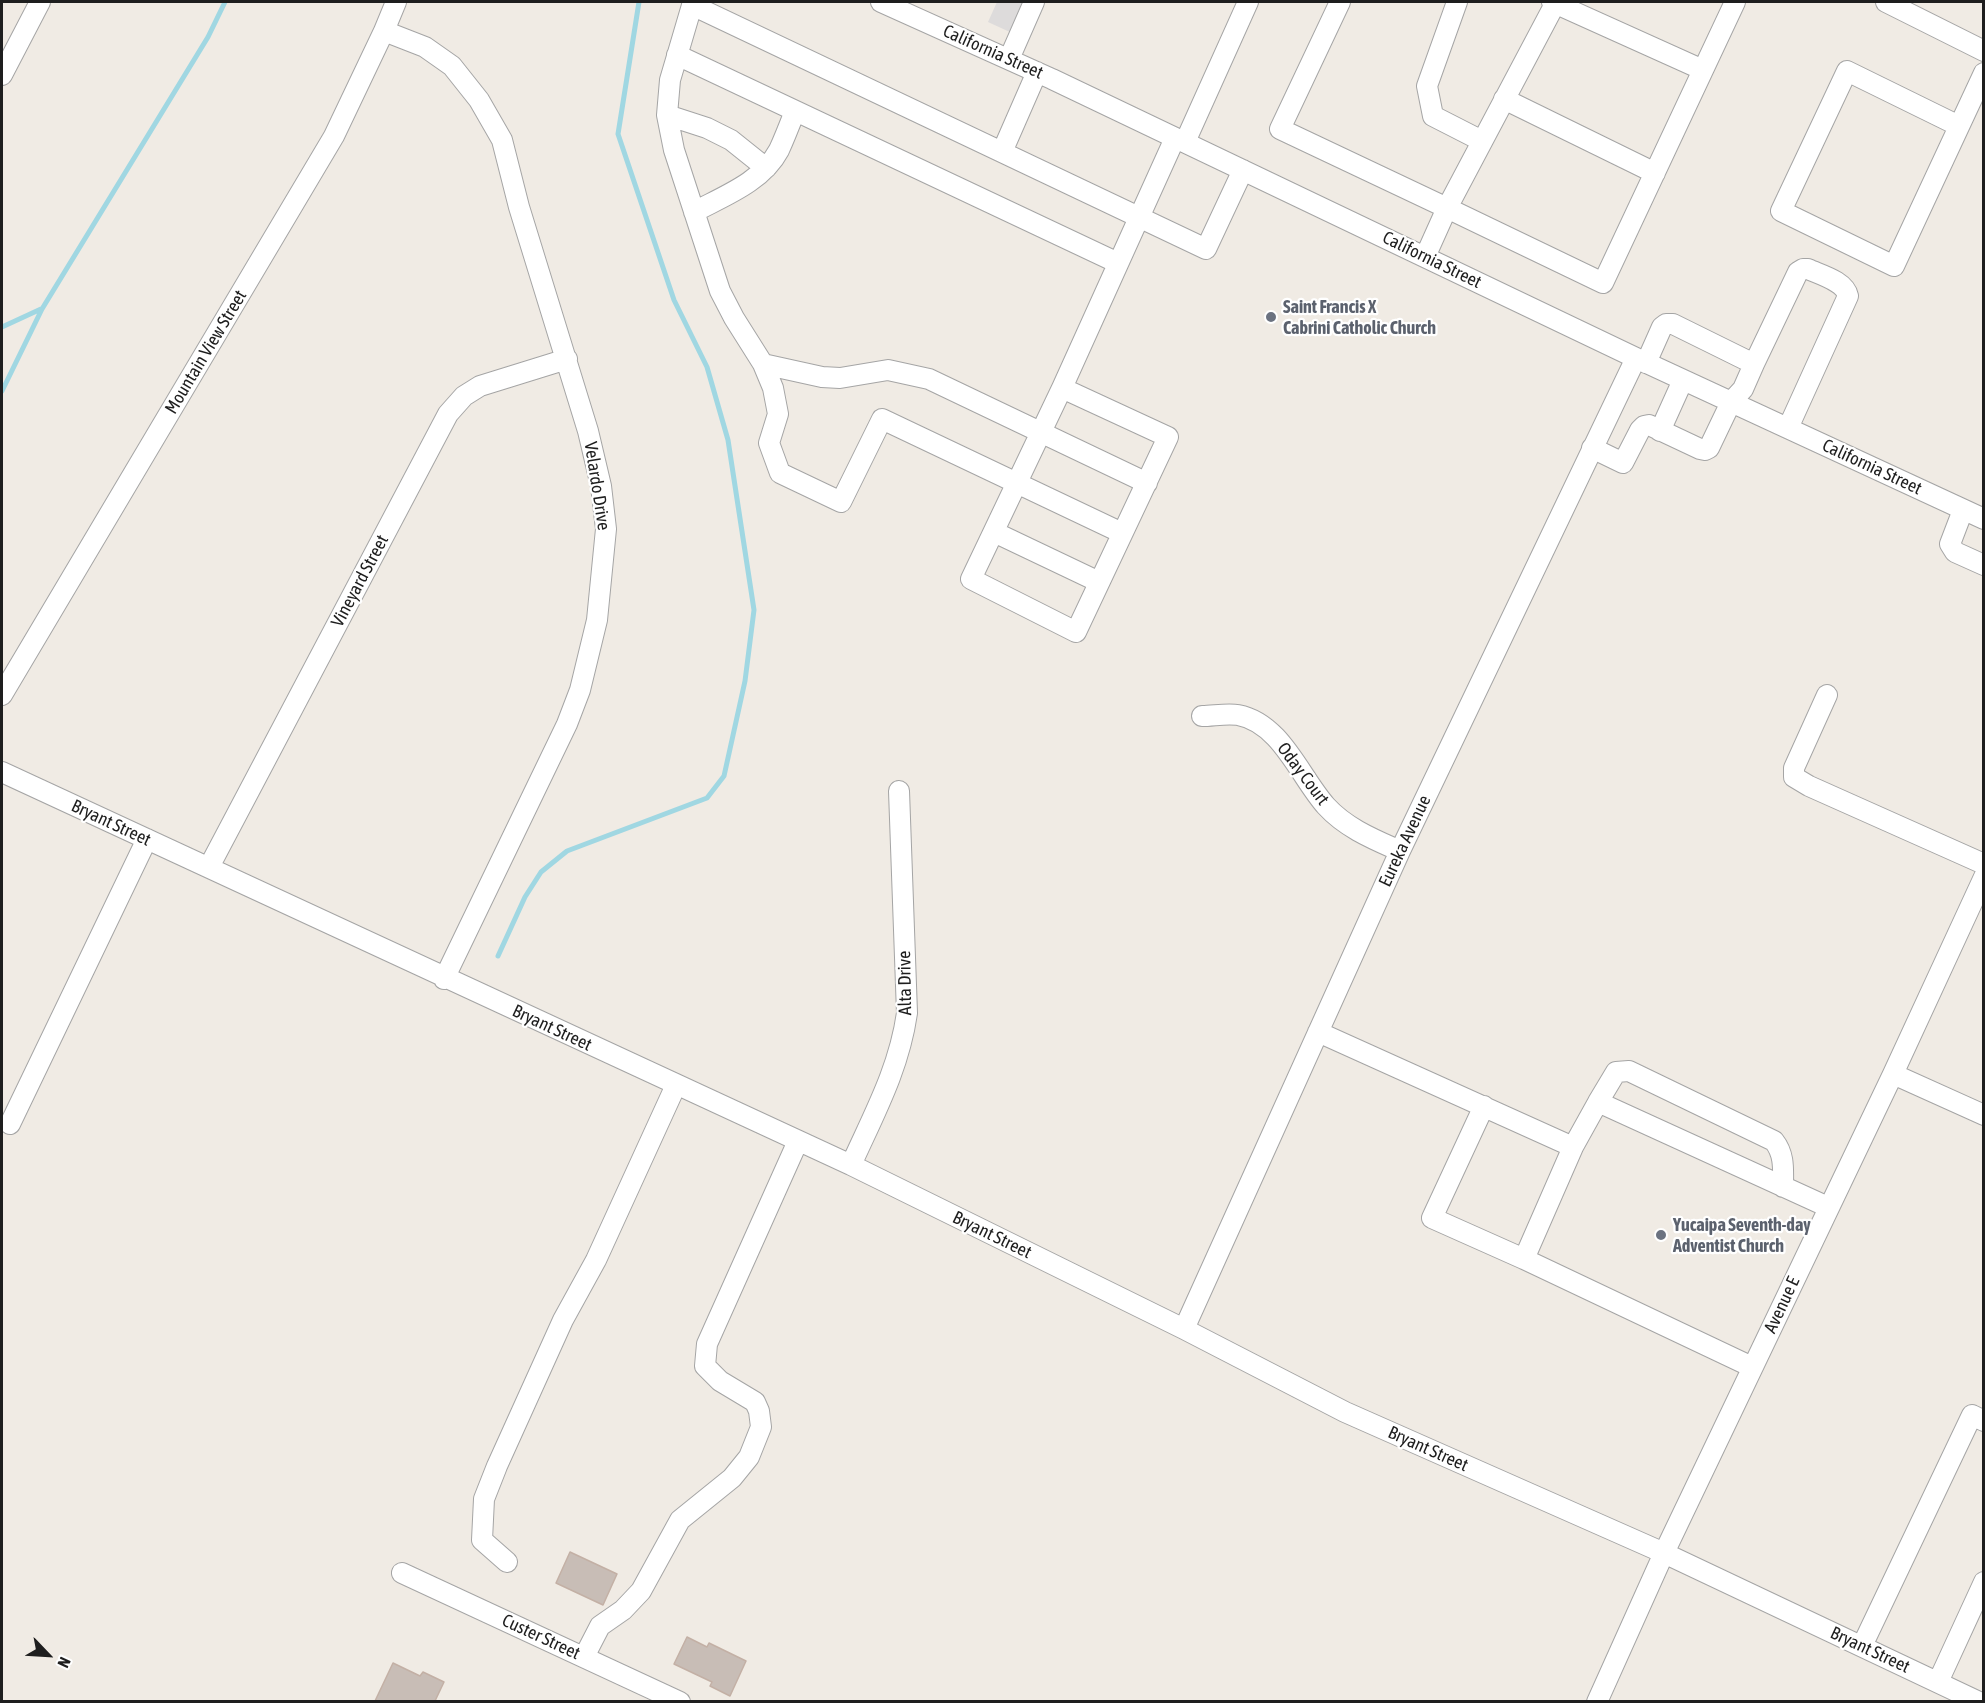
<!DOCTYPE html>
<style>
body{margin:0}
#map{position:relative;width:1985px;height:1703px;overflow:hidden;background:#f0ebe4;font-family:"Asap Condensed",sans-serif}
canvas{display:block}
.frame{position:absolute;inset:0;border:3px solid #1e1e1e;pointer-events:none}
.north{position:absolute;left:18px;top:1625px;width:60px;height:60px;-webkit-text-stroke:4px #fff;paint-order:stroke;rotate:115deg;font-size:16px;font-weight:700;line-height:24px;text-align:center;color:#1e1e1e}
.north::after{content:'';display:block;margin:auto;width:21px;height:27px;background:#1e1e1e;clip-path:polygon(50% 0,100% 100%,50% 72%,0 100%)}
</style>
<div id="map">
<canvas width="1985" height="1703"></canvas>
<div class="frame"></div>
<div class="north">N</div>
</div>
<script>
const c = document.querySelector('canvas').getContext('2d');
c.lineJoin = 'round';
function fillPath(path, color) {
  c.fillStyle = color;
  c.fill(path, 'evenodd');
}
function stroke(path, color, width, dash) {
  c.strokeStyle = color;
  c.lineWidth = width;
  c.lineCap = dash ? 'butt' : 'round';
  c.setLineDash(dash || []);
  c.stroke(path);
}
function drawText(font, color, halo, rows, align = 'center') {
  c.font = font + ' "Asap Condensed",sans-serif';
  c.lineWidth = 4.5;
  c.setLineDash([]);
  c.textBaseline = 'middle';
  c.strokeStyle = halo;
  c.fillStyle = color;
  for (const [text, x, y, turn = 0] of rows) {
    c.save();
    c.translate(x, y);
    c.rotate((+turn || 0) * Math.PI / 180);
    c.textAlign = isNaN(turn) ? turn : align;
    if (halo) c.strokeText(text, 0, 0);
    c.fillText(text, 0, 0);
    c.restore();
  }
}
fillPath(new Path2D(`
 M 997,2 L 1042,2 L 1025,39 L 988,22 Z`), '#dddbdb');
stroke(new Path2D(`
 M 2,327 L 41,309
 M 2,391 L 42,309 L 208,37 L 225,2
 M 498,956 L 525,897 L 541,872 L 567,851 L 707,798 L 724,776 L 745,681 L 754,610 L 728,440 L 707,367 L 674,300 L 618,134 L 639,2`), '#a0d7e2', 5);
const building = new Path2D(`
 M 570,1552 L 617,1574 L 603,1605 L 556,1583 Z
 M 687,1637 L 707,1647 L 709,1643 L 746,1661 L 730,1696 L 710,1686 L 712,1682 L 674,1664 Z
 M 393,1663 L 420,1676 L 423,1672 L 444,1682 L 435,1701 L 375,1701 Z`);
fillPath(building, '#c8bdb6');
stroke(building, '#c3b0a5', 1.5);
const minor = new Path2D(`
 M 693,2 L 670,80 L 667,115 L 674,150 L 720,291 L 734,318 L 763,364 L 773,388 L 778,414 L 769,443 L 780,473 L 841,502 L 882,419 L 1122,533
 M 881,2 L 1052,79 L 1636,358 L 1984,519
 M 1340,2 L 1280,129 L 1447,208 L 1556,2
 M 1457,2 L 1427,86 L 1433,116 L 1482,141
 M 1552,2 L 1703,70
 M 1886,2 L 1984,51
 M 692,5 L 1206,249 L 1243,170
 M 384,31 L 425,47 L 452,66 L 479,100 L 502,140 L 519,207 L 588,431 L 601,486 L 606,529 L 597,620 L 580,690 L 567,724 L 444,979
 M 677,55 L 1118,263
 M 1009,59 L 1034,2
 M 2,75 L 40,2
 M 1504,99 L 1655,173
 M 667,115 L 707,128 L 731,140 L 766,168
 M 1959,126 L 1847,71 L 1781,211 L 1894,266 L 1984,73
 M 1185,142 L 1248,2
 M 1002,152 L 1037,72
 M 694,212 C 724,196 762,182 779,150 C 785,137 790,124 795,111
 M 1425,257 L 1447,208 L 1603,283 L 1735,2
 M 763,364 L 822,377 L 840,378 L 888,370 L 929,379 L 1147,483
 M 1754,364 L 1798,272 L 1803,269 L 1808,269 C 1821,275 1845,281 1848,296 L 1788,428
 M 1062,388 L 1168,437 L 1076,632 L 971,579 Z
 M 1062,388 L 1175,138
 M 1660,431 L 1683,380
 M 1592,448 L 1623,463 L 1640,430 L 1644,426 L 1649,425 L 1700,449 L 1705,450 L 1709,448 L 1731,402 L 1743,389 L 1754,364 L 1673,324 L 1666,324 L 1662,327 L 1646,363
 M 1963,510 L 1950,544 L 1955,552 L 1984,565
 M 994,532 L 1099,582
 M 2,695 L 334,136 L 384,31 L 396,2
 M 1827,695 L 1794,768 L 1794,777 L 1809,786 L 1984,864
 M 1202,716 C 1213,716 1227,713 1238,715 C 1281,723 1300,777 1326,806 C 1346,828 1373,839 1400,851
 M 2,772 L 851,1165 L 1184,1329 L 1345,1412 L 1664,1553 L 1979,1702
 M 209,867 L 448,414 L 464,396 L 480,386 L 567,359
 M 1318,1032 L 1573,1147 L 1598,1102 L 1828,1207
 M 1893,1074 L 1984,1115
 M 1598,1102 L 1616,1072 L 1629,1071 L 1774,1141 C 1785,1155 1783,1170 1783,1187
 M 1484,1106 L 1432,1218 L 1524,1259 L 1752,1367
 M 10,1124 L 147,839
 M 851,1165 C 874,1114 899,1069 907,1013 L 899,791
 M 1524,1259 L 1573,1147
 M 1184,1329 L 1400,851 L 1636,358
 M 507,1562 L 482,1540 L 484,1499 L 497,1466 L 563,1320 L 596,1260 L 676,1085
 M 402,1573 L 680,1702
 M 1862,1646 L 1972,1415 L 1984,1421
 M 584,1657 L 600,1626 L 623,1610 L 641,1591 L 680,1520 L 732,1478 L 749,1457 L 761,1427 L 759,1411 L 755,1402 L 720,1381 L 705,1366 L 707,1344 L 798,1141
 M 1938,1682 L 1984,1582
 M 1597,1702 L 1664,1553 L 1893,1074 L 1984,877`);
stroke(minor, '#a5a5a5', 22);
stroke(minor, '#fff', 20);
for (const [x, y, r, color] of [
 [1271,317,6,"#6b7280"],
 [1661,1235,6,"#6b7280"]
]) {
  const dot = new Path2D();
  dot.arc(x, y, r, 0, 2 * Math.PI);
  c.fillStyle = color;
  c.fill(dot);
  stroke(dot, '#fff', 2);
}
drawText('18px', '#1e1e1e', '#fff', [
 ["California Street",993,52,24],
 ["California Street",1432,260,26],
 ["Mountain View Street",206,352,-59],
 ["California Street",1872,467,25],
 ["Velardo Drive",597,486,81],
 ["Vineyard Street",360,581,-62],
 ["Oday Court",1303,774,53],
 ["Bryant Street",111,823,25],
 ["Eureka Avenue",1405,841,-65],
 ["Alta Drive",905,983,-91],
 ["Bryant Street",552,1028,25],
 ["Bryant Street",992,1235,26],
 ["Avenue E",1782,1305,-65],
 ["Bryant Street",1428,1449,24],
 ["Custer Street",541,1637,25],
 ["Bryant Street",1870,1650,25]
]);
drawText('bold 18px', '#5b616d', '#fff', [
 ["Saint Francis X",1283,307],
 ["Cabrini Catholic Church",1283,328],
 ["Yucaipa Seventh-day",1673,1225],
 ["Adventist Church",1673,1246]
], 'left');
</script>
